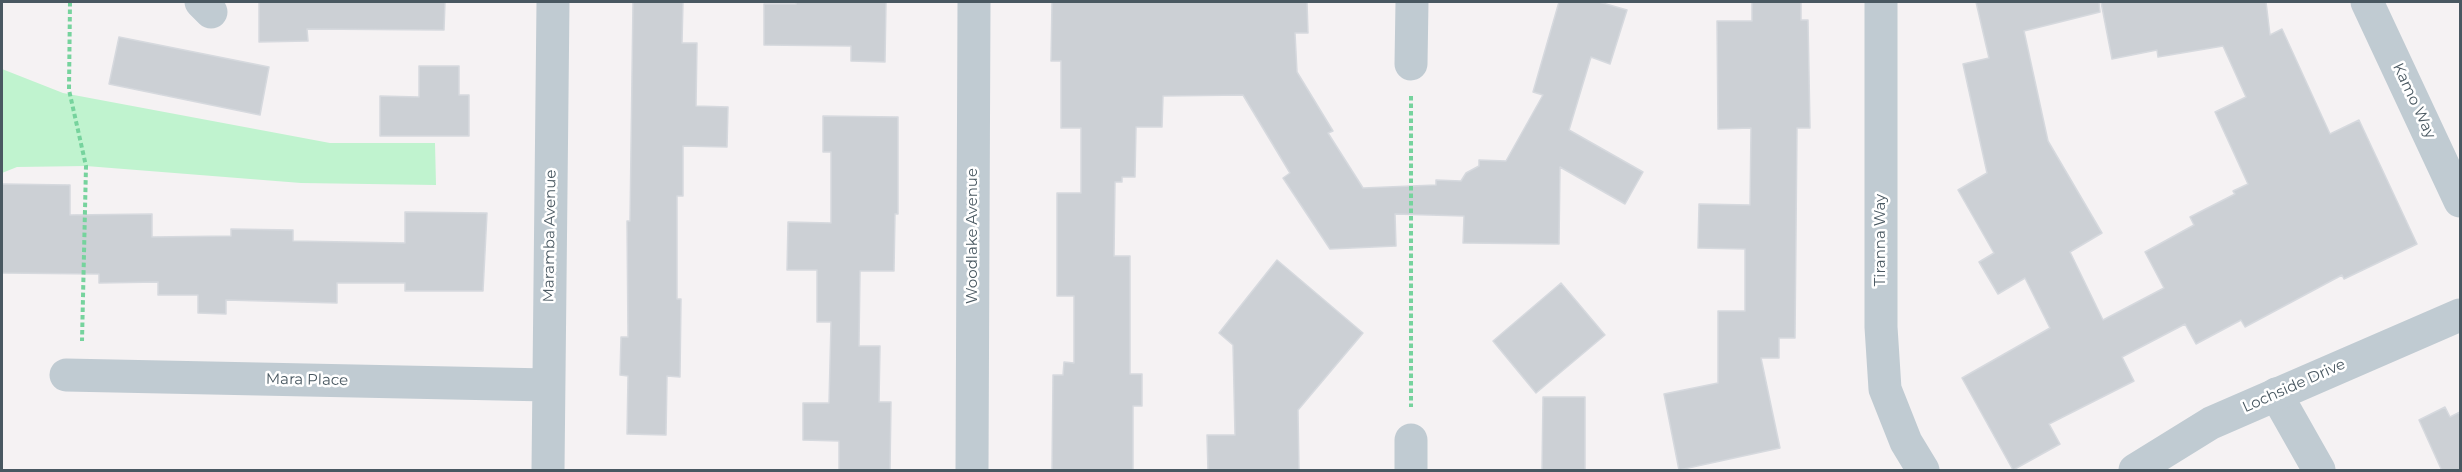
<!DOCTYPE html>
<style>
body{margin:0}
#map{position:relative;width:2462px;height:472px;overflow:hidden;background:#f5f2f3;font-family:Montserrat,sans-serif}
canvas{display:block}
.frame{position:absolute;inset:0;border:3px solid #495861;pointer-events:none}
</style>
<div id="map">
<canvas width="2462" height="472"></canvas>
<div class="frame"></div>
</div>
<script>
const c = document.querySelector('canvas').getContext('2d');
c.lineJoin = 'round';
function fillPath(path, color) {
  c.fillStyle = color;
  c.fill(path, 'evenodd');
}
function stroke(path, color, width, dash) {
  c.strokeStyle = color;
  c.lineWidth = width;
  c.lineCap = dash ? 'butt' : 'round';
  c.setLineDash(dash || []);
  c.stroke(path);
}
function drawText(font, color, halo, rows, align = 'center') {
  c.font = font + ' Montserrat,sans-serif';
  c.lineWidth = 5;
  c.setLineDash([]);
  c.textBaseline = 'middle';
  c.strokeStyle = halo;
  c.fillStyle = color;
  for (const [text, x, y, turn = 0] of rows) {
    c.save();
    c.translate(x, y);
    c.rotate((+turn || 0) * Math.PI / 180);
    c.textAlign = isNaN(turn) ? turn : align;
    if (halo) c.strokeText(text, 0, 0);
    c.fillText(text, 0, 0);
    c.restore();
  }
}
fillPath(new Path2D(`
 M 2,69 L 63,93 L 330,143 L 435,143 L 436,185 L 301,183 L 86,166 L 17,167 L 2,173 Z`), '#c0f3cf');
const building = new Path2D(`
 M 259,2 L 445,2 L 444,30 L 307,29 L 308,41 L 259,42 Z
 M 633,2 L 683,2 L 682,43 L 697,43 L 696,106 L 728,107 L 727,147 L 683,146 L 683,196 L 677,196 L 677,299 L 681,299 L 680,377 L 667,376 L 666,435 L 627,434 L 628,376 L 620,375 L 621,337 L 628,337 L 627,221 L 630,221 Z
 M 796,2 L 886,2 L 885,62 L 851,61 L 851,46 L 764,45 L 764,4 L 796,4 Z
 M 1052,2 L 1307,2 L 1308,33 L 1295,33 L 1297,72 L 1333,131 L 1328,133 L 1363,188 L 1436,185 L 1436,180 L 1461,181 L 1466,173 L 1479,166 L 1479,160 L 1506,161 L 1543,95 L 1533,92 L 1559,2 L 1599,2 L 1627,10 L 1610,64 L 1591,57 L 1569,130 L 1643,172 L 1625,204 L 1560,167 L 1559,244 L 1463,243 L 1464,216 L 1395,214 L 1396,246 L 1330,249 L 1283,178 L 1290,173 L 1243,95 L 1163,96 L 1162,127 L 1136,127 L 1135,177 L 1122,177 L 1122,182 L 1115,182 L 1114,256 L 1130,256 L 1130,374 L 1142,374 L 1142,406 L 1133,406 L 1133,471 L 1052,471 L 1053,375 L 1063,375 L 1064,362 L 1074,363 L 1074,296 L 1057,296 L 1057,193 L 1081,193 L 1081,128 L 1061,128 L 1061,61 L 1051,61 Z
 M 1752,2 L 1801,2 L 1801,20 L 1808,20 L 1810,128 L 1797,128 L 1795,338 L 1779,338 L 1779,358 L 1761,358 L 1780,448 L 1679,470 L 1664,394 L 1718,383 L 1718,311 L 1745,311 L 1745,249 L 1698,248 L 1699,204 L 1750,205 L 1751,128 L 1718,129 L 1717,21 L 1752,21 Z
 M 1976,2 L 2099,2 L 2100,12 L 2024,31 L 2048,141 L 2102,233 L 2070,252 L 2103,320 L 2164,288 L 2145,252 L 2194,225 L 2190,217 L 2235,194 L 2233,191 L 2248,184 L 2215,112 L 2246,97 L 2223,46 L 2158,57 L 2157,50 L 2112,59 L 2101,2 L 2266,2 L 2270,35 L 2282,29 L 2330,134 L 2359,120 L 2417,244 L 2344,279 L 2342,275 L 2245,327 L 2241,320 L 2196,344 L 2185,324 L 2122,357 L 2134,381 L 2049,424 L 2060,444 L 2013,470 L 1962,378 L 2050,328 L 2025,278 L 1998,294 L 1979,262 L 1994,253 L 1958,190 L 1987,173 L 1963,64 L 1989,58 Z
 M 119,37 L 269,67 L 260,115 L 109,84 Z
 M 419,66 L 459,66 L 459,95 L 469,95 L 469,136 L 380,136 L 380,96 L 419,97 Z
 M 823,116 L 898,117 L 898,214 L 895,214 L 894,271 L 860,271 L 859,346 L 880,346 L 879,402 L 891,402 L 890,471 L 839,471 L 839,441 L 803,440 L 803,403 L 829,403 L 831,322 L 817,322 L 817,270 L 787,270 L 788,222 L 831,223 L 831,152 L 823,152 Z
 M 2,184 L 70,185 L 70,215 L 152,214 L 152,237 L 231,236 L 231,229 L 293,230 L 293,241 L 405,243 L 405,212 L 487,213 L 483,291 L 405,291 L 405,283 L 337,283 L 337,303 L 226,300 L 226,314 L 198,313 L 198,295 L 158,295 L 158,282 L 99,283 L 99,274 L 2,273 Z
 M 1277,260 L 1363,333 L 1298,410 L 1299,471 L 1208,471 L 1207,435 L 1235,435 L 1233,345 L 1219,333 Z
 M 1561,283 L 1605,335 L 1536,393 L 1493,341 Z
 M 1543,397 L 1585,397 L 1585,471 L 1542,471 Z
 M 2445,407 L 2450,417 L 2460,412 L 2460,471 L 2442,471 L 2419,420 Z`);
fillPath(building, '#ccd0d5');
stroke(building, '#d6d9de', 1.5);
stroke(new Path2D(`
 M 70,2 L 69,90 L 86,166 L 82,341
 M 1411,96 L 1411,407`), '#76d39d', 4, [4.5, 3]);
stroke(new Path2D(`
 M 201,2 L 211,12
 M 1881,2 L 1881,327 L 1885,389 L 1906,442 L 1923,470
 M 2367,2 L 2460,201
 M 1411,64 L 1412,2
 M 66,375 L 548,385
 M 2276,394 L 2319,470
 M 548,470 L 553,2
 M 972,470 L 974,2
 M 1411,470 L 1411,440`), '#c0cbd2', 33);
stroke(new Path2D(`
 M 2135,470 L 2211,423 L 2460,315`), '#c0cbd2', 33);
drawText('15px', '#495861', '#fff', [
 ["Kamo Way",2414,101,65],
 ["Maramba Avenue",550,236,-89],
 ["Woodlake Avenue",973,236,-90],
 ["Tiranna Way",1881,240,-90],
 ["Mara Place",307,380,1],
 ["Lochside Drive",2294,386,-24]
]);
</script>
